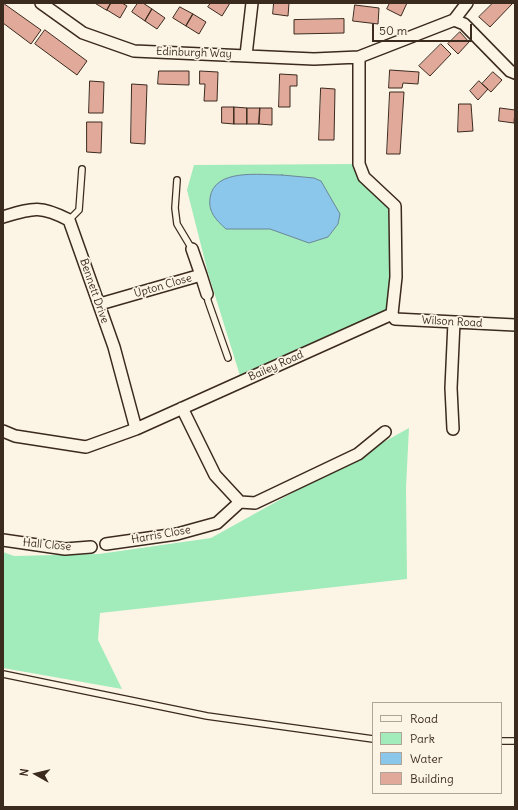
<!DOCTYPE html>
<style>
body{margin:0}
#map{position:relative;width:518px;height:810px;overflow:hidden;background:#fcf5e5;font-family:Delius,sans-serif}
canvas{display:block}
.frame{position:absolute;inset:0;border:4px solid #3b2a1e;pointer-events:none}
.legend{position:absolute;left:372px;top:702px;width:130px;height:92px;box-sizing:border-box;background:#fcf5e5;border:1px solid #afa495;margin:0;padding:5px 7px;list-style:none;font-size:12px;color:#3b2a1e}
.legend li{display:flex;align-items:center;gap:8px;height:20px}
.legend b{width:20px;border:1px solid #afa495}
.north{position:absolute;left:16px;top:754px;width:40px;height:40px;-webkit-text-stroke:3px #fcf5e5;paint-order:stroke;rotate:278deg;font-size:11px;font-weight:700;line-height:16px;text-align:center;color:#3b2a1e}
.north::after{content:'';display:block;margin:auto;width:14px;height:18px;background:#3b2a1e;clip-path:polygon(50% 0,100% 100%,50% 72%,0 100%)}
.scale{position:absolute;left:372px;top:24px;width:100px;height:18px;box-sizing:border-box;border:2px solid #3b2a1e;border-top:0;padding-left:5px;font-size:12px;line-height:14px;white-space:nowrap;color:#3b2a1e;-webkit-text-stroke:3px #fcf5e5;paint-order:stroke}
</style>
<div id="map">
<canvas width="518" height="810"></canvas>
<div class="frame"></div>
<ul class="legend">
<li><b style="height:5px;background:#fcf5e5"></b>Road</li>
<li><b style="height:11px;background:#a2ebba"></b>Park</li>
<li><b style="height:11px;background:#8bc6eb"></b>Water</li>
<li><b style="height:11px;background:#e1a99a"></b>Building</li>
</ul>
<div class="north">N</div>
<div class="scale">50 m</div>
</div>
<script>
const c = document.querySelector('canvas').getContext('2d');
c.lineJoin = 'round';
function fillPath(path, color) {
  c.fillStyle = color;
  c.fill(path, 'evenodd');
}
function stroke(path, color, width, dash) {
  c.strokeStyle = color;
  c.lineWidth = width;
  c.lineCap = dash ? 'butt' : 'round';
  c.setLineDash(dash || []);
  c.stroke(path);
}
function drawText(font, color, halo, rows, align = 'center') {
  c.font = font + ' Delius,sans-serif';
  c.lineWidth = 3.5;
  c.setLineDash([]);
  c.textBaseline = 'middle';
  c.strokeStyle = halo;
  c.fillStyle = color;
  for (const [text, x, y, turn = 0] of rows) {
    c.save();
    c.translate(x, y);
    c.rotate((+turn || 0) * Math.PI / 180);
    c.textAlign = isNaN(turn) ? turn : align;
    if (halo) c.strokeText(text, 0, 0);
    c.fillText(text, 0, 0);
    c.restore();
  }
}
fillPath(new Path2D(`
 M 359,164 L 395,206 L 392,314 L 242,382 L 208,273 L 187,190 L 194,165 Z
 M 409,428 L 406,487 L 407,579 L 100,613 L 98,640 L 122,689 L 3,668 L 3,552 L 14,556 L 99,554 L 211,538 Z`), '#a2ebba');
const water = new Path2D(`
 M 282,175 L 314,178 L 321,181 L 340,214 L 338,224 L 328,237 L 309,243 L 270,229 L 226,229 C 216,220 208,212 210,198 C 214,168 260,175 282,175 Z`);
fillPath(water, '#8bc6eb');
stroke(water, '#6b8899', 1);
const building = new Path2D(`
 M 3,3 L 41,30 L 31,44 L 3,23 Z
 M 95,3 L 111,3 L 107,10 Z
 M 111,3 L 122,3 L 127,6 L 120,18 L 107,10 Z
 M 138,3 L 143,3 L 152,9 L 145,21 L 132,12 Z
 M 211,3 L 230,3 L 222,16 L 208,7 Z
 M 274,3 L 289,3 L 288,16 L 273,14 Z
 M 390,3 L 407,3 L 401,16 L 387,9 Z
 M 493,3 L 513,3 L 490,27 L 479,17 Z
 M 355,5 L 379,8 L 378,24 L 353,21 Z
 M 180,7 L 193,14 L 186,26 L 173,18 Z
 M 152,9 L 165,18 L 157,29 L 145,21 Z
 M 193,14 L 206,22 L 199,34 L 186,26 Z
 M 344,19 L 344,33 L 294,34 L 294,20 Z
 M 45,30 L 87,61 L 77,75 L 35,44 Z
 M 460,32 L 469,42 L 458,54 L 448,44 Z
 M 441,44 L 451,54 L 430,76 L 419,66 Z
 M 390,70 L 419,72 L 418,84 L 403,83 L 402,88 L 389,88 Z
 M 159,71 L 189,71 L 189,85 L 158,84 Z
 M 200,71 L 218,72 L 217,101 L 204,101 L 205,84 L 200,84 Z
 M 493,72 L 502,80 L 491,92 L 482,84 Z
 M 280,74 L 297,75 L 297,86 L 290,86 L 290,107 L 279,107 Z
 M 90,81 L 104,82 L 103,113 L 89,113 Z
 M 479,81 L 488,89 L 478,100 L 470,91 Z
 M 132,84 L 147,85 L 145,144 L 131,143 Z
 M 321,88 L 335,89 L 334,140 L 319,140 Z
 M 390,92 L 404,92 L 400,154 L 387,154 Z
 M 459,104 L 471,104 L 473,131 L 458,132 Z
 M 222,107 L 234,107 L 234,124 L 222,123 Z
 M 234,107 L 247,108 L 247,124 L 234,124 Z
 M 247,108 L 260,108 L 259,124 L 247,124 Z
 M 260,108 L 272,108 L 272,125 L 259,124 Z
 M 500,108 L 515,110 L 514,123 L 499,121 Z
 M 87,122 L 102,122 L 101,153 L 87,152 Z`);
fillPath(building, '#e1a99a');
stroke(building, '#3b2a1e', 1);
const service = new Path2D(`
 M 177,180 L 175,208 L 177,224 L 192,249
 M 69,220 L 79,210 L 82,169
 M 207,294 L 208,301 L 228,358
 M 3,674 L 207,716 L 373,739
 M 501,741 L 515,741`);
const minor = new Path2D(`
 M 41,3 L 83,33 L 134,51 L 314,59 L 359,57 L 454,20 L 467,3
 M 454,20 L 464,24 L 510,71 L 515,73
 M 246,55 L 252,3
 M 3,217 C 33,208 40,205 69,220 L 114,347 L 136,429
 M 201,275 L 207,294
 M 100,304 L 201,275 L 192,249
 M 392,314 L 395,319 L 515,325
 M 453,429 L 451,388 L 454,322
 M 3,431 L 15,436 L 86,447 L 136,429 L 392,314 L 396,277 L 395,206 L 364,177 L 359,164 L 359,57
 M 240,502 L 255,503 L 358,454 L 385,432
 M 3,540 L 65,549 L 91,547
 M 106,544 L 177,534 L 217,523 L 240,502 L 215,475 L 182,408`);
stroke(service, '#3b2a1e', 8);
stroke(minor, '#3b2a1e', 14);
stroke(service, '#fcf5e5', 5.5);
stroke(minor, '#fcf5e5', 11);
drawText('11px', '#3b2a1e', '#fcf5e5', [
 ["Edinburgh Way",194,53,2],
 ["Upton Close",163,286,-16],
 ["Bennett Drive",94,291,71],
 ["Wilson Road",452,322,3],
 ["Bailey Road",276,366,-24],
 ["Harris Close",161,535,-10],
 ["Hall Close",47,545,5]
]);
</script>
